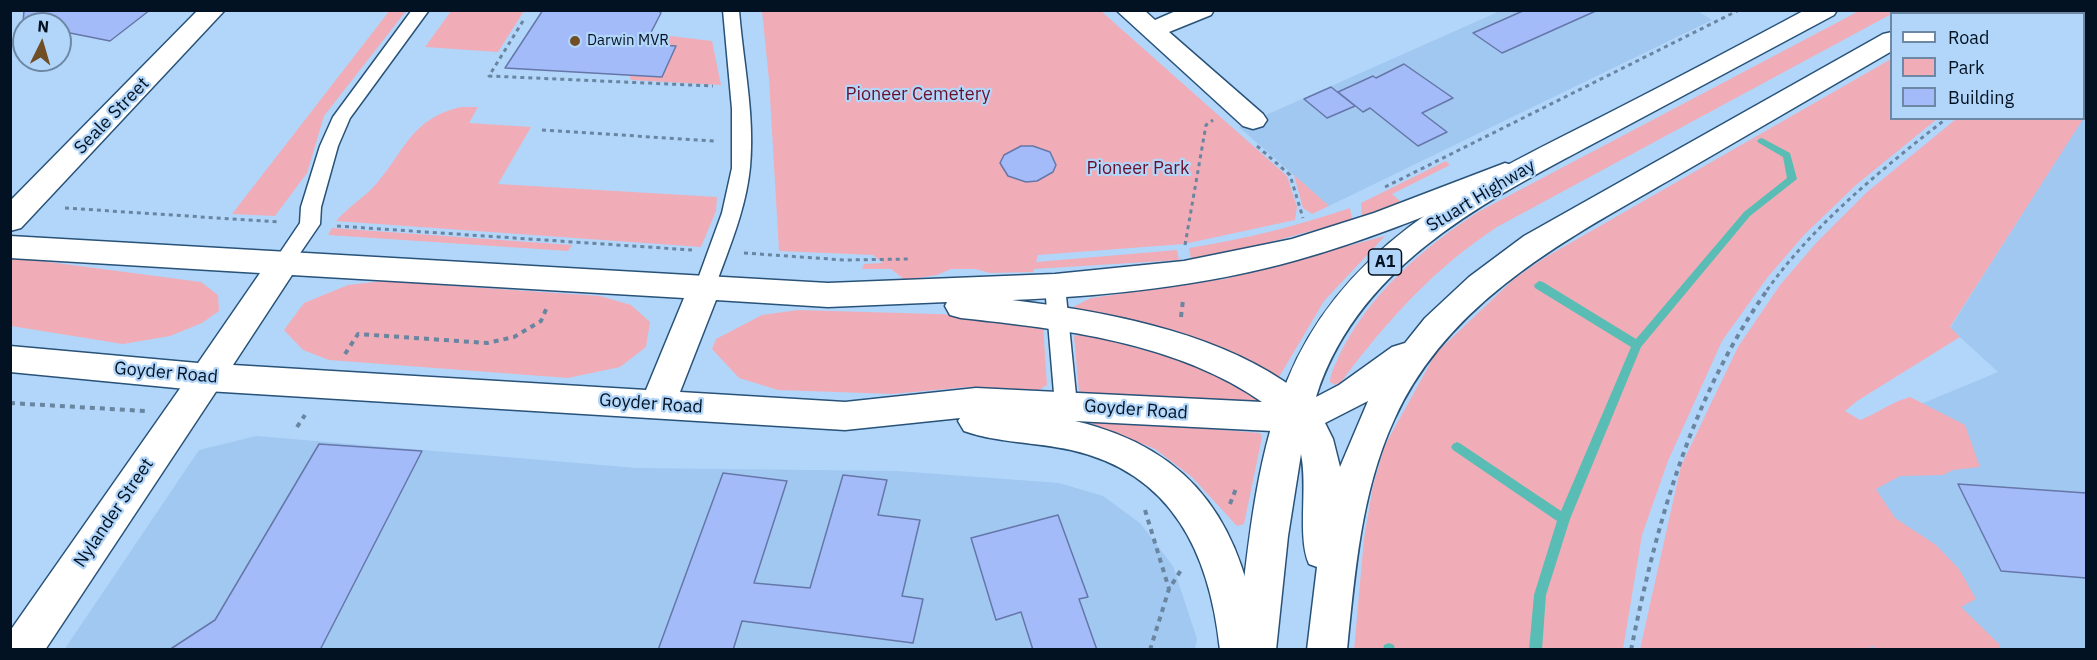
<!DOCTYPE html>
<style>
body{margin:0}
#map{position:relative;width:2097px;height:660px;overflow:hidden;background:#b2d6fa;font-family:"IBM Plex Sans",sans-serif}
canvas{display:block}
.frame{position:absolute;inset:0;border:12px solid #031222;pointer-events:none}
.legend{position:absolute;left:1890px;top:12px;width:195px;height:108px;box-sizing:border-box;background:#b2d6fa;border:2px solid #6c88a4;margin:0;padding:8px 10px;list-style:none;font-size:18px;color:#031222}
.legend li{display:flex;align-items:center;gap:12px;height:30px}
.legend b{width:30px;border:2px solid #6c88a4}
.north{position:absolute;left:12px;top:12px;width:60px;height:60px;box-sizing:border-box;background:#b2d6fa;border:2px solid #6c88a4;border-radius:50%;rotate:5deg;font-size:16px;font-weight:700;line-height:24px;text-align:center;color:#031222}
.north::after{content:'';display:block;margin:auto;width:21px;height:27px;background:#704e26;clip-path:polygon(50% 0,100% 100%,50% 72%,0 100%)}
</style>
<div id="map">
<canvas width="2097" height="660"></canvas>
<div class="frame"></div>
<ul class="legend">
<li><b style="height:8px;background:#fff"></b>Road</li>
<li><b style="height:16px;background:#f0adb7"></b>Park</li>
<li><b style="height:16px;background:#a4bbfa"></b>Building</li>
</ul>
<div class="north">N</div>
</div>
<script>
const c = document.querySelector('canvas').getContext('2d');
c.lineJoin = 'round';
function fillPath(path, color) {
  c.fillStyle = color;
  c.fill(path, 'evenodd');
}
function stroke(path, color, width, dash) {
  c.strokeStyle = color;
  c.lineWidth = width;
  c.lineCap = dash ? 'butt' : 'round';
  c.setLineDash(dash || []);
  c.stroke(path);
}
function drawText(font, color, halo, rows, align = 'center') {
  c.font = font + ' "IBM Plex Sans",sans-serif';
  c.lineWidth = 4.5;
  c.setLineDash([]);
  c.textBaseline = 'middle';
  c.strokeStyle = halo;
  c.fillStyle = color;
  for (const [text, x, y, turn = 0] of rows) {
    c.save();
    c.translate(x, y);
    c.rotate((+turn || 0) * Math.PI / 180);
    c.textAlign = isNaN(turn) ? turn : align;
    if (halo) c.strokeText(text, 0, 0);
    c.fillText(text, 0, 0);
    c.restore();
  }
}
fillPath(new Path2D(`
 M 1696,10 L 1712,20 L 1329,206 L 1239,127 L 1500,11 Z
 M 2086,113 L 2086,649 L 1769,649 L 1832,441 L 1998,372 L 1950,328 Z
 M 256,436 L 637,468 L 897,471 L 1059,483 L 1103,496 L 1140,523 L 1173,566 L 1197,639 L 1195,650 L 64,650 L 199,450 Z`), '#a1c8f1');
fillPath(new Path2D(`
 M 390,10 L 406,11 L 324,116 L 307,173 L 275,216 L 232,214 Z
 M 451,11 L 451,10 L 524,11 L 498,52 L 425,47 Z
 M 762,11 L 1101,11 L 1287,176 L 1297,207 L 1295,220 L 1184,244 L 1038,255 L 1036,262 L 1177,250 L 1179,260 L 1034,269 L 1033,272 L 990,273 L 975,269 L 951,269 L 937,275 L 905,280 L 891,269 L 862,269 L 864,264 L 883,263 L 873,255 L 779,251 L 769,80 Z
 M 1859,11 L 1897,11 L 1497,227 C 1432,270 1387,321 1341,382 L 1335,385 L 1330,382 C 1330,373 1336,364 1339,356 C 1368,295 1423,248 1478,212 Z
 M 653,34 L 712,41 L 721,85 L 631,80 L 629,75 L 662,76 L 676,46 L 649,45 Z
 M 1891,59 L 1892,118 L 1937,119 L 1856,185 L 1804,235 L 1767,278 L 1722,341 L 1668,461 L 1642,535 L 1623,649 L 1354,650 L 1364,539 L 1373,486 L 1385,445 L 1436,353 L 1514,279 L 1546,257 Z
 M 461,107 L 478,107 L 469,123 L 531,127 L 498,184 L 717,197 L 716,211 L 701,247 L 336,221 C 348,207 365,197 377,183 C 405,150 412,118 461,107 Z
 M 1956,119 L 2083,119 L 1950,327 L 1960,337 L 1857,401 L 1845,411 L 1860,420 C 1878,413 1891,402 1910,397 L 1965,425 L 1980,467 L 1953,470 L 1943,475 L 1900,476 L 1876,489 L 1895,518 L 1936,545 L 1959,569 L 1976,599 L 1961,607 L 2000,645 L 2000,649 L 1877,650 L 1872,646 L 1867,650 L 1640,649 L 1681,466 L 1738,347 L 1780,285 L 1816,243 L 1867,192 Z
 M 1446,161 L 1450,165 L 1392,194 L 1402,203 L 1362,217 L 1361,203 Z
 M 1294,175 L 1329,206 L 1312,214 L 1303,208 Z
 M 1350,208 L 1352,220 L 1252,247 L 1191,259 L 1189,248 C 1245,239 1297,226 1350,208 Z
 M 332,228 L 572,245 L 568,251 L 328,235 Z
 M 1385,236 L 1324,301 L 1279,377 L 1188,340 L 1073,307 L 1091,298 L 1224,279 Z
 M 11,257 L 201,282 L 218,295 L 219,311 L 202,323 L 170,336 L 123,344 L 11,326 Z
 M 383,281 L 600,296 L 631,305 L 650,322 L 646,347 L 620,367 L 568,378 L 329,360 L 303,350 L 284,330 L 304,303 L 348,285 Z
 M 798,310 L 970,315 L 1043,325 L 1047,385 L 1039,390 L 967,387 L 892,394 L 778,390 L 739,378 L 712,349 L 716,339 L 762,315 Z
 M 1083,334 L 1167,356 L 1257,392 L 1270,401 L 1261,405 L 1084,395 L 1079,391 L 1074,336 Z
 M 1092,419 L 1260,433 L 1262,437 L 1244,524 L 1237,526 L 1192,477 L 1155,449 L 1090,423 Z`), '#f0adb7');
fillPath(new Path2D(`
 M 1762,138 L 1790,153 L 1797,179 L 1750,216 L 1641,347 L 1570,519 L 1546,595 L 1542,650 L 1529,650 L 1534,595 L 1557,521 L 1453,450 L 1451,447 L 1453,444 L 1457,442 L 1461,444 L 1561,511 L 1631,347 L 1535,288 L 1534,285 L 1539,281 L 1543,282 L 1636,339 L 1744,212 L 1787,178 L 1783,157 L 1759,143 L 1757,141 L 1759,139 Z
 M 1389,643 L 1394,645 L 1395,650 L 1383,650 L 1384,645 Z`), '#5abdb5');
const building = new Path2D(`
 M 24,10 L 150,10 L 110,41 L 60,31 L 60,24 L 23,24 Z
 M 543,10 L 658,10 L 661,13 L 645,44 L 676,46 L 662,77 L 505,68 Z
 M 1525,10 L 1598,10 L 1502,53 L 1473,33 Z
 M 1404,64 L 1453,98 L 1422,113 L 1447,132 L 1418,146 L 1370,108 L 1363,112 L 1338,92 L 1373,76 L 1376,78 Z
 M 1331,87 L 1355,106 L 1327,118 L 1304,99 Z
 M 1021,146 L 1033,146 L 1050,152 L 1056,165 L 1053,172 L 1037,181 L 1026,182 L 1008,176 L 1000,163 L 1004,155 Z
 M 319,444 L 422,451 L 320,650 L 169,650 L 215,620 Z
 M 723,473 L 787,481 L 754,583 L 810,588 L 843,475 L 887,480 L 878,515 L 920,520 L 902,596 L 923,599 L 913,643 L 742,621 L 733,650 L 658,650 Z
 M 1958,484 L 2086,493 L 2086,578 L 2001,571 Z
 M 1058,515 L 1088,597 L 1079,599 L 1097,650 L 1033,650 L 1021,612 L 996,620 L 971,538 Z`);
fillPath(building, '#a4bbfa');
stroke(building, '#6577a8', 1.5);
const lane = new Path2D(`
 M 412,10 L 429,10 L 350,118 L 338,146 L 321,207 L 320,224 L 290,268 L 283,270 L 276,268 L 273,263 L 300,223 L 301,207 L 320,146 L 333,117 Z
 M 723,10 L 739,10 C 743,62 755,115 750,167 C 746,209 729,248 715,287 L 712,292 L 705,295 L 698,292 L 695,287 L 722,213 L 732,168 L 732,109 Z
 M 1055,278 L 1062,281 L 1065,286 L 1077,405 L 1074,411 L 1066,414 L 1058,411 L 1055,405 L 1045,286 L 1048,281 Z`);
const street = new Path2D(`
 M 198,10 L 225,10 L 21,228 L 10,231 L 10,201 Z
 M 1116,10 L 1144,10 L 1155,20 L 1178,10 L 1214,10 L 1211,15 L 1169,32 L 1263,114 L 1267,120 L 1263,126 L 1253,129 L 1243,126 Z
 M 207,363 L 219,367 L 224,377 L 219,387 L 45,650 L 10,650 L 10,631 L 195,367 Z`);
const secondary = new Path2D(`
 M 1505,163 L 1515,166 L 1520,173 L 1515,180 C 1443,209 1372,239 1297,260 C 1205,286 1107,296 1012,300 C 1101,311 1207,330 1282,380 C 1294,388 1306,394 1312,407 L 1304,428 L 1292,432 L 1075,421 C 1198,450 1245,530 1260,650 L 1220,650 C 1210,554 1173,473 1071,450 C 1036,442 998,443 964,431 L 958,421 L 960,418 L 845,430 L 207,391 L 10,372 L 10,346 L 198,363 L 260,273 L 10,258 L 10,236 L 828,283 L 1055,274 L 1184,261 L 1292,239 L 1374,213 ZM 292,275 L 684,298 L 646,390 L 233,365 ZM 716,300 L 828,307 L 947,302 L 945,306 L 950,315 L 961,318 C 1062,329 1176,342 1262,402 L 976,388 L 845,402 L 680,392 Z`);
const highway = new Path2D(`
 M 1805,10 L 1837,10 L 1834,15 C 1763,53 1692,91 1621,129 C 1502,193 1360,257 1316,397 L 1339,385 L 1392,347 L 1405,343 L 1425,318 L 1469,277 L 1524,236 L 1883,34 L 1892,32 L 1892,51 C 1821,92 1751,133 1680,174 C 1571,237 1449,298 1394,420 C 1361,492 1355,572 1347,650 L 1307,650 L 1317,567 L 1309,564 C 1297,537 1308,487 1301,454 L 1288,536 L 1276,650 L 1236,650 C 1247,561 1253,464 1287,381 C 1344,242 1472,182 1599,118 C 1668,83 1736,47 1805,10 ZM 1368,401 L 1340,467 L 1333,439 L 1325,423 Z
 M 1930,10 L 1958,10 L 1956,14 L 1928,14 Z`);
stroke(lane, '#285278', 3);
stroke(street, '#285278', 3);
stroke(secondary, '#285278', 3);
stroke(highway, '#285278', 3);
stroke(new Path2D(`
 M 2051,10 L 2054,14
 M 523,21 L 489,76 L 713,86
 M 542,130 L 714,141
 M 1257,146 L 1290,175 L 1303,218
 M 1385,187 L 1739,10
 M 65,208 L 279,222
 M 337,226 L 692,250
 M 1185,245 L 1206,125 L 1213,120
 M 744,253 L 844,260 L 908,259
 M 1767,290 C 1815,223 1882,169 1947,118`), '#6985a0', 3, [4, 4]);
stroke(new Path2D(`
 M 1181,317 L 1183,300
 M 345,354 L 358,334 L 487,343 L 514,337 L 541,321 L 547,307
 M 10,403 L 145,411
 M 297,427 L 305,415
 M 1230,504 L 1237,486
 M 1145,510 L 1169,589
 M 1150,650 L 1169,589 L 1183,567
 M 1631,650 C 1657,522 1691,397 1768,289`), '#6985a0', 4, [5, 5]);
fillPath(lane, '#fff');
fillPath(street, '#fff');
fillPath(secondary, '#fff');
fillPath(highway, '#fff');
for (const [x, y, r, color] of [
 [575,41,6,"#704e26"]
]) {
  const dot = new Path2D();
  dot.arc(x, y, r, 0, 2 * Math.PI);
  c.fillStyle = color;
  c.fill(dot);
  stroke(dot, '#b2d6fa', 2);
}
drawText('15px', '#031222', '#b2d6fa', [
 ["Darwin MVR",587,41]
], 'left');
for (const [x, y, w] of [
 [1385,262,33]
]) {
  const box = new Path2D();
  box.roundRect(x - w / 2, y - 13, w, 26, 4.5);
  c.fillStyle = '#b2d6fa';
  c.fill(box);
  stroke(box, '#031222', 1.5);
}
drawText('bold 16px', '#031222', null, [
 ["A1",1385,262]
]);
drawText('18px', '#690f2c', '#b2d6fa', [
 ["Pioneer Cemetery",918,95],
 ["Pioneer Park",1138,169]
]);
drawText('18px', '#031222', '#b2d6fa', [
 ["Seale Street",112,116,-46],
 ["Stuart Highway",1481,196,-31],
 ["Goyder Road",166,373,5],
 ["Goyder Road",651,404,4],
 ["Goyder Road",1136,410,4],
 ["Nylander Street",114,513,-56]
]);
</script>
